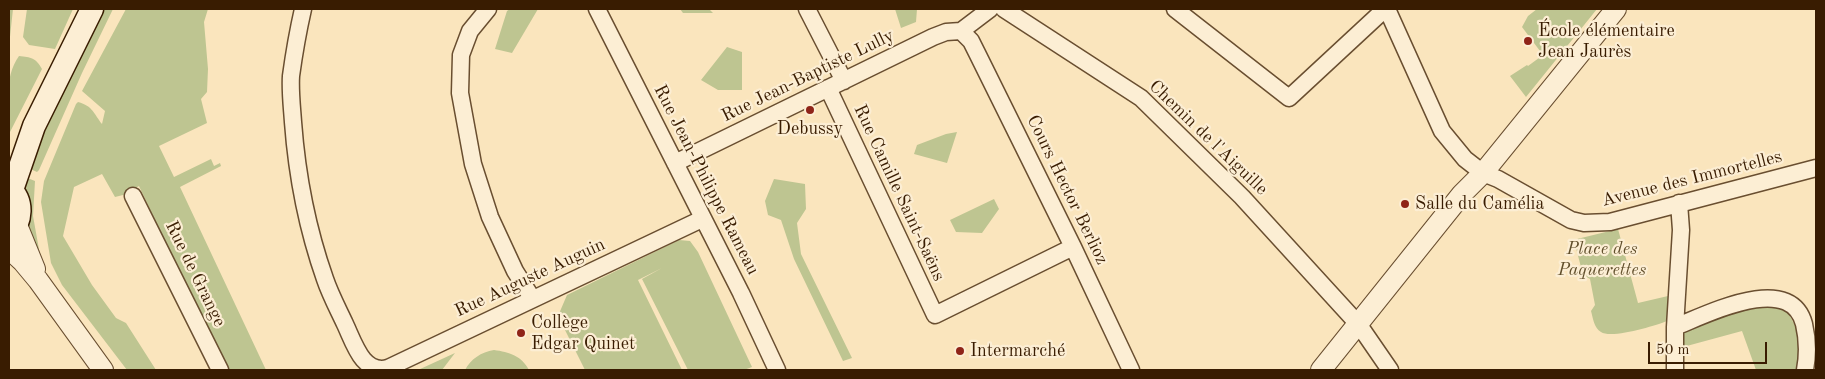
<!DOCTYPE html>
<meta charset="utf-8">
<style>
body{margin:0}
#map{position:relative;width:1825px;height:379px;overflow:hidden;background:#fae5bd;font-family:"Old Standard TT",serif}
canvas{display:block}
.frame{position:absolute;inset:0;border:10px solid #391c01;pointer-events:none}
.scale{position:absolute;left:1648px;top:342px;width:119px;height:22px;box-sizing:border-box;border:2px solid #391c01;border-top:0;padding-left:6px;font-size:15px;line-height:18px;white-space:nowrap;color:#391c01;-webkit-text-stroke:4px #fceed4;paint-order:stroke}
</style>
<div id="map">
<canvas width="1825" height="379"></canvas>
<div class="frame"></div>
<div class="scale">50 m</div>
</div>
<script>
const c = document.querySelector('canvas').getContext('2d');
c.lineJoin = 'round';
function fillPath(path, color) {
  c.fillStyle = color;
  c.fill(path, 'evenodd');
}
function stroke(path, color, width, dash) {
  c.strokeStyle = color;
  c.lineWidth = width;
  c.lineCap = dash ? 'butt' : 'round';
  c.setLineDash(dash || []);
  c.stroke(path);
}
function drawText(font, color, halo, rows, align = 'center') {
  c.font = font + ' "Old Standard TT",serif';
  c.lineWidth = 4.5;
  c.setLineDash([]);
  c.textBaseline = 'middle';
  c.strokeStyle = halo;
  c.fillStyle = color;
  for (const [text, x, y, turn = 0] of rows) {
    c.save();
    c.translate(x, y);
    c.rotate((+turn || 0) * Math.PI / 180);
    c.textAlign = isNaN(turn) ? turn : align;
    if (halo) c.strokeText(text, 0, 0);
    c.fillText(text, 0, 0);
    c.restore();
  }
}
fillPath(new Path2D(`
 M 9,9 L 13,9 L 9,46 Z
 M 27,9 L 73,9 L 55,49 L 29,45 L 23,37 Z
 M 98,9 L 113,9 L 82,73 L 39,170 L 37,172 L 24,166 Z
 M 126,9 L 208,9 L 204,22 L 208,69 L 207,92 L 201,99 L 207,123 L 159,146 L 174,177 L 211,159 L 214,166 L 220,163 L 221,166 L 180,187 L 266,370 L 225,370 L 139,186 L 123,195 L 115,197 L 102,174 L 74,187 L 63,236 L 92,285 L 116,318 L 126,323 L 156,370 L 127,370 L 62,285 L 51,263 L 41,202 L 44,181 L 76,104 L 78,102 C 93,106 94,114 102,124 L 105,111 L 82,91 Z
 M 510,9 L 538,9 L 512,53 L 495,49 L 507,11 Z
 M 680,9 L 709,9 L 713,13 L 683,13 Z
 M 895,9 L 917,9 L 916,22 L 901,28 Z
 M 1537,9 L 1597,9 L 1526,97 L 1510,76 L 1527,65 L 1528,66 L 1543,55 L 1522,27 L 1528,16 Z
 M 727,47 L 742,52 L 742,90 L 718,90 L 701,80 Z
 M 19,56 C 31,57 36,58 42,69 L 9,134 C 9,109 3,78 19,56 Z
 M 957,132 L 947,163 L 914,154 L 917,145 L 946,134 Z
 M 20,175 L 35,181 L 33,216 L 40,255 L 23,228 Z
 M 774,179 L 805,184 L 806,209 L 797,223 L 801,254 L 852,358 L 843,361 L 794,259 L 781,220 L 768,215 L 765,201 Z
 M 994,199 L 999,209 L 982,233 L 956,232 L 950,220 Z
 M 1618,229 L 1638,303 L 1668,296 L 1667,321 C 1655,326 1611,339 1601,332 C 1594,328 1593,318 1591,311 L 1595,305 L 1590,279 L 1583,275 L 1575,244 L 1577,239 Z
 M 679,240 L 690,241 L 698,252 L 752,367 L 744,370 L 688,370 L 642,279 L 662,268 L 638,280 L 682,370 L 585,370 L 558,316 L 567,295 Z
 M 1771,304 L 1786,309 C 1798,328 1805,349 1796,370 L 1756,370 L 1742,331 L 1683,347 L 1683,330 L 1747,309 Z
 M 494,350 C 509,352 522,356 529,370 L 465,370 C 471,359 481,352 494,350 Z
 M 455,353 L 442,370 L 418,370 Z`), '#bec591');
const minor = new Path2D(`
 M 303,9 C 298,31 294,54 291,76 C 290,91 292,107 293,122 C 297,176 307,228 325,279 C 330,294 338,309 345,324 C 354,343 363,375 388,368 L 702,219
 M 488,9 L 470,31 L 461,55 L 460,93 L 473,164 L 490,217 L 515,271 L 532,298
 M 597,9 L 741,293 L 777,370
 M 807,9 L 844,81
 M 1004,9 L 1141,98 L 1242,197 L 1359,325 L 1390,370
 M 1175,9 L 1289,98 L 1385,9
 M 1387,9 L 1442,131 L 1465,159 L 1483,173 L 1498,179 L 1571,220 L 1584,223 L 1610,222 L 1816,168
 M 961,31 L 971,41 L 977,53 L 1073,247 L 1131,370
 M 961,31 L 990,9
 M 828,88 L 935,315 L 1073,247
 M 675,163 L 933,37 L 946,32 L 961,31
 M 133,196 L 220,370
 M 1675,327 C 1706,315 1790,271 1804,324 C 1808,341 1808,354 1805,370
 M 1675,370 L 1675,327 L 1681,230 L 1679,203`);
const tertiary = new Path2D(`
 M 17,225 L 35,269
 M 9,249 L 23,262 L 38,280 L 103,370
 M 1321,370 L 1462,194 L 1483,173 L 1616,9`);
const secondary = new Path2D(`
 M 9,188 C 24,201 22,222 9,235
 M 12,190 L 34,126 L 92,9`);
stroke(minor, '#694e30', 19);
stroke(tertiary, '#694e30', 22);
stroke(secondary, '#391c01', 25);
stroke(minor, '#fceed4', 16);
stroke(tertiary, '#fceed4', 20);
stroke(secondary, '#fceed4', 22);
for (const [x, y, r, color] of [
 [1528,41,5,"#8f2418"],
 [810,110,5,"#8f2418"],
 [1405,204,5,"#8f2418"],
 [521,333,5,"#8f2418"],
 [960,351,5,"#8f2418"]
]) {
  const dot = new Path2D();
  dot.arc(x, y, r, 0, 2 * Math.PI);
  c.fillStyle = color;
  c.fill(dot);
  stroke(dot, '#fceed4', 2);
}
drawText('18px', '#391c01', '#fceed4', [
 ["École élémentaire",1538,31],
 ["Jean Jaurès",1538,52],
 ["Debussy",810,129,"center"],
 ["Salle du Camélia",1415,204],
 ["Collège",531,323],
 ["Edgar Quinet",531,344],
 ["Intermarché",970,351]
], 'left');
drawText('18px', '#391c01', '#fceed4', [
 ["Rue Jean-Baptiste Lully",808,76,-26],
 ["Chemin de l'Aiguille",1208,138,44],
 ["Avenue des Immortelles",1692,179,-14],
 ["Rue Jean-Philippe Rameau",706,180,63],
 ["Cours Hector Berlioz",1067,190,64],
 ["Rue Camille Saint-Saëns",899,193,65],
 ["Rue de Grange",195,274,64],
 ["Rue Auguste Auguin",530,278,-25]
]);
drawText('italic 18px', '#614f2c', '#fceed4', [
 ["Place des",1602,249],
 ["Paquerettes",1602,270]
]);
</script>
